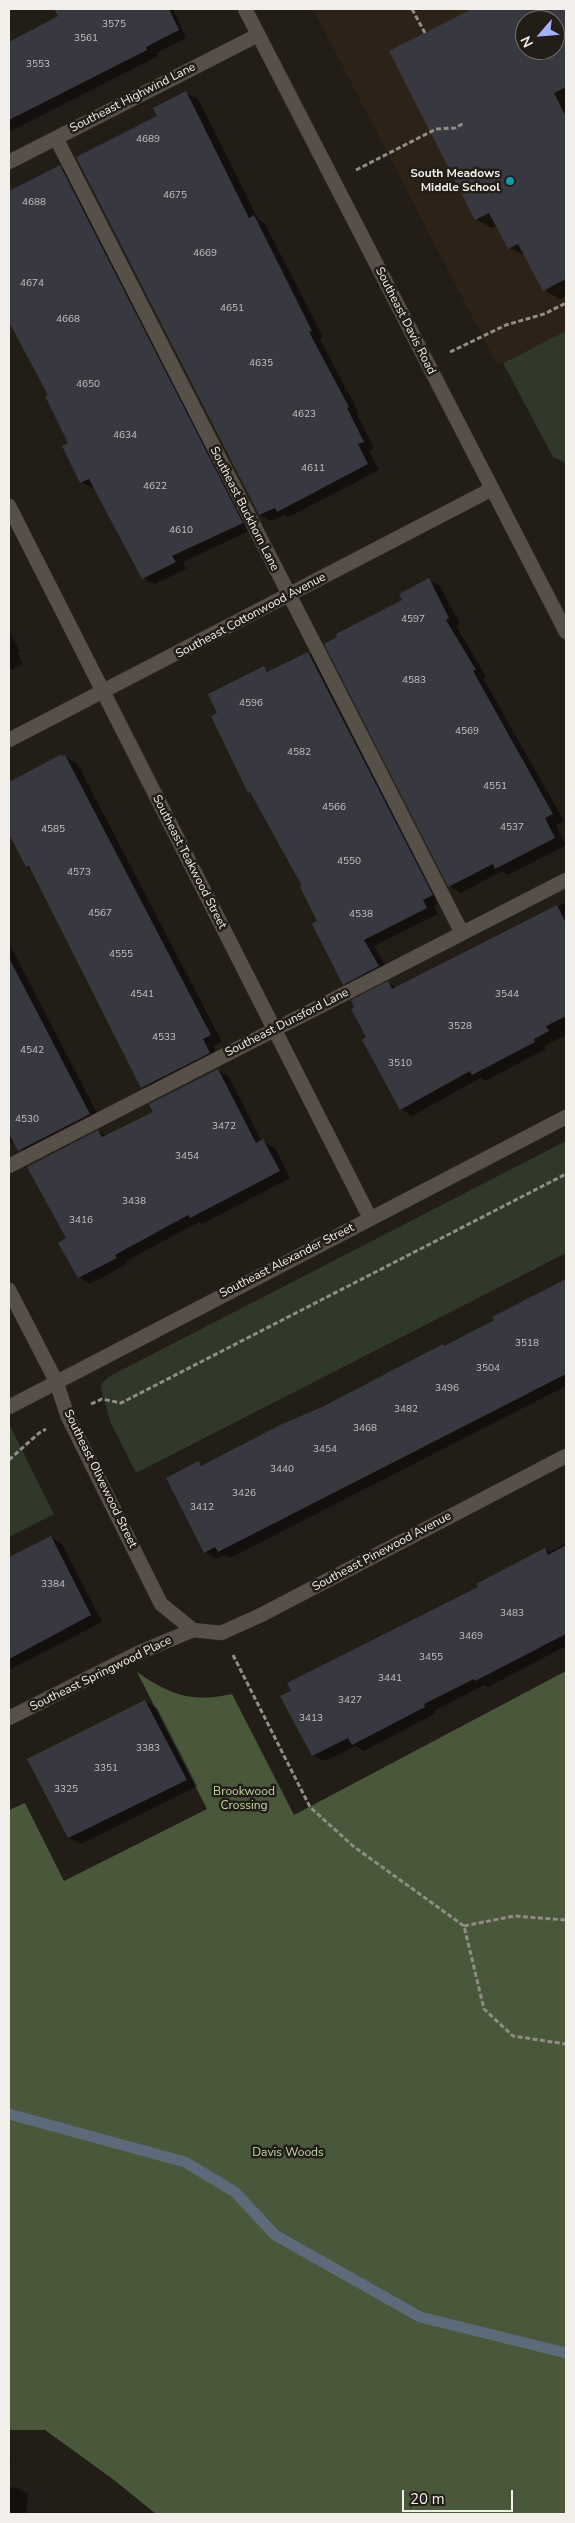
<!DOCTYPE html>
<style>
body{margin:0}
#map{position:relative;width:575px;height:2523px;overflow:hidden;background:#231d17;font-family:"Nunito Sans",sans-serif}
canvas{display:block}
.frame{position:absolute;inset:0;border:10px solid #f2eee9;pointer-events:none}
.north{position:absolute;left:515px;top:10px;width:50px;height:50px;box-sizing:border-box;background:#231d17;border:1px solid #76716b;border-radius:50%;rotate:243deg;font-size:14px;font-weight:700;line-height:20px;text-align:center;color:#f2eee9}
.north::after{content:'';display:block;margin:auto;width:18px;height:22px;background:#a4b1fc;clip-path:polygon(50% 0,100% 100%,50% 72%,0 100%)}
.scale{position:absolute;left:402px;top:2490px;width:111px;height:22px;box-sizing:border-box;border:2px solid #f2eee9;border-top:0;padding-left:6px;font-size:15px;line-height:18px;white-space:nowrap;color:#f2eee9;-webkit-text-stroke:4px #231d17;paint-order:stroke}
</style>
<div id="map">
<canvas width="575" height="2523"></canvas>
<div class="frame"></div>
<div class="north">N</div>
<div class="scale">20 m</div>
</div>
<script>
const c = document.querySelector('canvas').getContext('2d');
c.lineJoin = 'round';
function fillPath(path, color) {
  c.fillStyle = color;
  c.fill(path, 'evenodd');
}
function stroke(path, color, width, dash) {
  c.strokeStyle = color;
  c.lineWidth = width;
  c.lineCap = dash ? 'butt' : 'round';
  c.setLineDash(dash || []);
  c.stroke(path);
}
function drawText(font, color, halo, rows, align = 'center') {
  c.font = font + ' "Nunito Sans",sans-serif';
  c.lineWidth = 5;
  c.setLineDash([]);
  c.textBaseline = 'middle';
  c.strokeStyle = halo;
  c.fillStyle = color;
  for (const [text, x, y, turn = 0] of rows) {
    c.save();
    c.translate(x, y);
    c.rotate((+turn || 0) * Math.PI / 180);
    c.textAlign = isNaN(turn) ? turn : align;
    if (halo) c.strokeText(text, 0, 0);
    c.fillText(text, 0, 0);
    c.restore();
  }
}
fillPath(new Path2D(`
 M 313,9 L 566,9 L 566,331 L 497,365 ZM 525,20 L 555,20 L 555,50 L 525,50 Z`), '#2c2217');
fillPath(new Path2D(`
 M 566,331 L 566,463 L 553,457 L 503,363 Z
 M 566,1141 L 566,1253 L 136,1473 L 110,1421 L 101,1388 L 102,1383 L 110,1376 Z
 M 10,1426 L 54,1514 L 9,1537 L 9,1427 Z`), '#303929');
fillPath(new Path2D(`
 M 566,1671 L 566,2514 L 156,2514 L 114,2480 L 45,2430 L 9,2430 L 9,1810 L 25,1803 L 64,1881 L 207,1809 L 137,1672 C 170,1695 192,1703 232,1694 L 294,1815 Z`), '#49583b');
fillPath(new Path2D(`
 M 72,9 L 173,9 L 186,38 L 156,53 L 158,56 L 9,132 L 9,44 Z
 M 474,9 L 566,9 L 566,296 L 560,299 L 544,290 L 526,256 L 509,248 L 497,225 L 492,228 L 476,219 L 391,52 ZM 525,20 L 555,20 L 555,50 L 525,50 Z
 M 186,93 L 198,99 L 258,219 L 265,224 L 323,337 L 320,339 L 359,414 L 357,415 L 374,448 L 369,451 L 379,470 L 289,517 L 284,515 L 271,521 L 260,515 L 159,116 Z
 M 60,167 L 71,173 L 253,529 L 183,562 L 186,569 L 155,584 L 143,578 L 95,487 L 93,488 L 81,482 L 70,443 L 49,396 L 9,319 L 9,193 Z
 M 429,580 L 440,586 L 460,624 L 456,626 L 486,676 L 483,678 L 564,821 L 556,825 L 566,845 L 508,875 L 502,871 L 461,893 L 449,886 L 404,601 Z
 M 9,630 L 20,651 L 17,652 L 23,664 L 9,671 Z
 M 308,653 L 320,660 L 443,901 L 434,906 L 438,914 L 374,946 L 390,973 L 355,991 L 344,984 L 304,886 L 253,795 L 249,792 L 219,714 L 264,668 L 271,672 Z
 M 62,756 L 77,763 L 222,1042 L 213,1046 L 220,1060 L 154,1094 L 142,1087 L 31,869 L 27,866 L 9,830 L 9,783 Z
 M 566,902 L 566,1035 L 544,1046 L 546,1049 L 485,1081 L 480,1078 L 412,1116 L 401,1109 L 368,1038 L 388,983 L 397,988 Z
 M 9,943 L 101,1121 L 31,1157 L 9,1140 Z
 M 218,1070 L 229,1077 L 262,1142 L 275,1148 L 290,1178 L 202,1224 L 199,1222 L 126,1261 L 127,1264 L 90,1284 L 79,1277 L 68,1239 L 98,1131 L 107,1136 L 155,1112 Z
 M 565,1281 L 566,1386 L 230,1558 L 224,1555 L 216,1559 L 205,1552 L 199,1463 L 205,1466 L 323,1408 L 443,1345 L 445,1346 Z
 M 50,1537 L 62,1544 L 102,1622 L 9,1670 L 9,1559 Z
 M 566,1543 L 566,1646 L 488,1687 L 484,1685 L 434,1711 L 436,1713 L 364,1751 L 356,1746 L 325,1761 L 313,1755 L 479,1588 L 545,1549 L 550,1552 Z
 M 145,1702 L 157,1708 L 197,1786 L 81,1844 L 69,1838 L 29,1760 Z
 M 9,2455 L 11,2456 L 9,2487 L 17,2488 L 28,2494 L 26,2514 L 9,2514 Z`), '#0007');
stroke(new Path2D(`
 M 9,2114 L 185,2162 L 235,2192 L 275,2235 L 420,2317 L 566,2353`), '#5c6a79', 11);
fillPath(new Path2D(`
 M 54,9 L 169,9 L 179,30 L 146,47 L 147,50 L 9,120 L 9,42 L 58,16 Z
 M 472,9 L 566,9 L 566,87 L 554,93 L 566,117 L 566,279 L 543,291 L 518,244 L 508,249 L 489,213 L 475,220 L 389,51 ZM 525,20 L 555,20 L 555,50 L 525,50 Z
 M 186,91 L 249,218 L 254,215 L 312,331 L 309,332 L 349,407 L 347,408 L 364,442 L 358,444 L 368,464 L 277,512 L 275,508 L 259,515 L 76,157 L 157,116 L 153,108 Z
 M 60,165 L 243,523 L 172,556 L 176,562 L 142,579 L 89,479 L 80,483 L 62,446 L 68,443 L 45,396 L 48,395 L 9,322 L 9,191 Z
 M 429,578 L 449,618 L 446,620 L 476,670 L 473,671 L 553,814 L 545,818 L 555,838 L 495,869 L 493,864 L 448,887 L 324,644 L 337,637 L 336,634 L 402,600 L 399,594 Z
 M 308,652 L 433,895 L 423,900 L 427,908 L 364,940 L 379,966 L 343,985 L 312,924 L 317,921 L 300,887 L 302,886 L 250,792 L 248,793 L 211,716 L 217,713 L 208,694 L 264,666 L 267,672 Z
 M 62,754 L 63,756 L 65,755 L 211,1035 L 203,1039 L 210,1053 L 141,1088 L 29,866 L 26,867 L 9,834 L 9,782 Z
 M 557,905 L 566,923 L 566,1016 L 546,1026 L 549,1031 L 534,1039 L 535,1042 L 472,1075 L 470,1071 L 400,1110 L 362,1040 L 366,1037 L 351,1009 L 354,1007 L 351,1000 L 388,981 L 392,989 Z
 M 9,958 L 90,1114 L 18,1151 L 9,1134 Z
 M 218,1069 L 256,1143 L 263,1139 L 280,1171 L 190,1218 L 188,1215 L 115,1255 L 117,1258 L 78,1278 L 58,1243 L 66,1238 L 27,1167 L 98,1130 L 102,1137 L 153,1112 L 149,1104 Z
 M 566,1279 L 566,1374 L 218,1552 L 215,1547 L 204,1553 L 166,1478 L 199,1461 L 201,1466 L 280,1425 L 322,1407 L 443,1344 L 444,1346 L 494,1320 L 492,1317 Z
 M 51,1536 L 91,1615 L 9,1659 L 9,1557 Z
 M 566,1545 L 566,1634 L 475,1681 L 474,1679 L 424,1704 L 425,1707 L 352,1745 L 348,1738 L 312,1756 L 280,1696 L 291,1691 L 287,1683 L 478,1587 L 476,1584 L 545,1548 L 548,1555 Z
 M 145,1700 L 187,1780 L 68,1838 L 27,1759 Z`), '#373840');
const service = new Path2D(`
 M 56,138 L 462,933
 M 9,162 L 258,35
 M 9,1166 L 566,880`);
const minor = new Path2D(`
 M 9,506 L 370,1218
 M 9,740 L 492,489
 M 9,1290 L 56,1381 L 68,1417 L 161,1604 L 193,1630
 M 9,1407 L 566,1117
 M 9,1718 L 138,1653 L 193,1630 L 221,1633 L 259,1616 L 566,1456`);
const tertiary = new Path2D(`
 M 245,9 L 566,632`);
stroke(service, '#3f3a36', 15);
stroke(minor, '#3f3a36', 15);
stroke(tertiary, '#3f3a36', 15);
stroke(new Path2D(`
 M 412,9 L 425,33
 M 356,170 L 436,129 L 455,128 L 464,123
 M 450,352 L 506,325 L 544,314 L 566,303
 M 91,1404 L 102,1399 L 121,1403 L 566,1174
 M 9,1460 L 39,1433 L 46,1429
 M 233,1655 L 310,1807 L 353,1846 L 464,1926 L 484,2009 L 513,2036 L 566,2044
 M 464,1926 L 514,1916 L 566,1920`), '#918c86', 3, [5, 2.5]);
stroke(service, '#575049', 14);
stroke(minor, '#575049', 14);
stroke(tertiary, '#575049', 14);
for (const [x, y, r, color] of [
 [510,181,5,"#0f9aa8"]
]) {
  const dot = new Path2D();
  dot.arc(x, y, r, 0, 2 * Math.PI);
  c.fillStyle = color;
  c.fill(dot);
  stroke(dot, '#231d17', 2);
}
drawText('10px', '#c3c0bf', null, [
 ["3575",114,25],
 ["3561",86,39],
 ["3553",38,65],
 ["4689",148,140],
 ["4675",175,196],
 ["4688",34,203],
 ["4669",205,254],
 ["4674",32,284],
 ["4651",232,309],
 ["4668",68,320],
 ["4635",261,364],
 ["4650",88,385],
 ["4623",304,415],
 ["4634",125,436],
 ["4611",313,469],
 ["4622",155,487],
 ["4610",181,531],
 ["4597",413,620],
 ["4583",414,681],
 ["4596",251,704],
 ["4569",467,732],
 ["4582",299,753],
 ["4551",495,787],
 ["4566",334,808],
 ["4537",512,828],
 ["4585",53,830],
 ["4550",349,862],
 ["4573",79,873],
 ["4567",100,914],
 ["4538",361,915],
 ["4555",121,955],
 ["4541",142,995],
 ["3544",507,995],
 ["3528",460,1027],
 ["4533",164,1038],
 ["4542",32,1051],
 ["3510",400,1064],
 ["4530",27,1120],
 ["3472",224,1127],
 ["3454",187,1157],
 ["3438",134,1202],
 ["3416",81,1221],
 ["3518",527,1344],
 ["3504",488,1369],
 ["3496",447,1389],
 ["3482",406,1410],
 ["3468",365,1429],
 ["3454",325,1450],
 ["3440",282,1470],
 ["3426",244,1494],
 ["3412",202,1508],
 ["3384",53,1585],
 ["3483",512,1614],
 ["3469",471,1637],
 ["3455",431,1658],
 ["3441",390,1679],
 ["3427",350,1701],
 ["3413",311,1719],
 ["3383",148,1749],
 ["3351",106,1769],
 ["3325",66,1790]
]);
drawText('12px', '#f2eee9', '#231d17', [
 ["Southeast Highwind Lane",133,98,-27],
 ["Southeast Davis Road",405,321,63],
 ["Southeast Buckhorn Lane",244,509,63],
 ["Southeast Cottonwood Avenue",251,616,-28],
 ["Southeast Teakwood Street",189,862,63],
 ["Southeast Dunsford Lane",287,1023,-27],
 ["Southeast Alexander Street",287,1261,-27],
 ["Southeast Olivewood Street",100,1479,64],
 ["Southeast Pinewood Avenue",382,1552,-28],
 ["Southeast Springwood Place",101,1674,-26]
]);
drawText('bold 12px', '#f2eee9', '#231d17', [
 ["South Meadows",500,174],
 ["Middle School",500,188]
], 'right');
drawText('12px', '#bddaa3', '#231d17', [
 ["Brookwood",244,1792],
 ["Crossing",244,1806],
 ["Davis Woods",288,2153]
]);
</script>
